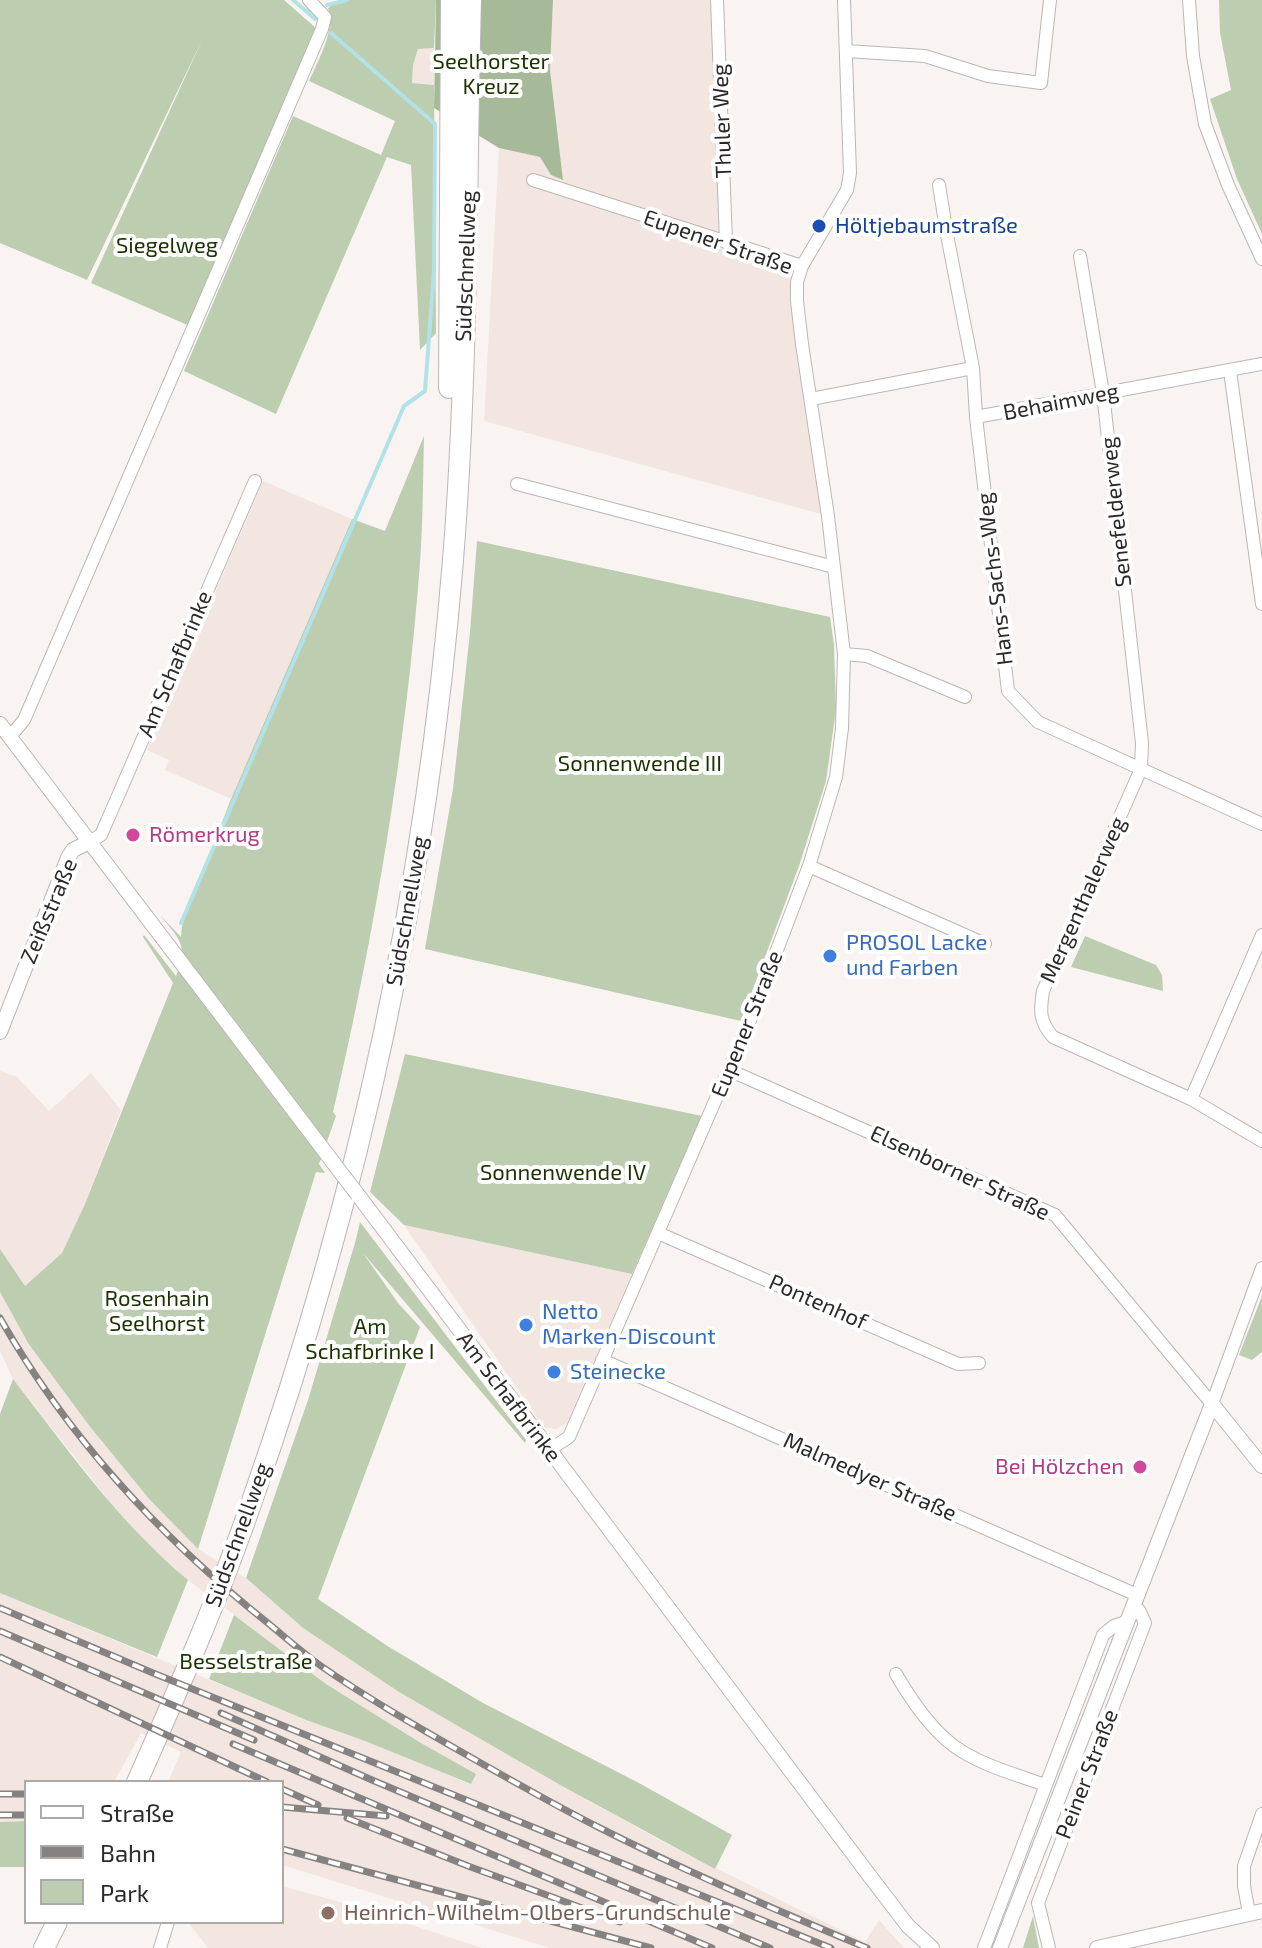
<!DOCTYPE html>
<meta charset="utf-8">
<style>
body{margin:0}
#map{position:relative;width:1262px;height:1948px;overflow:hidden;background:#f9f4f2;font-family:"Exo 2",sans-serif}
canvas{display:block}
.legend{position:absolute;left:24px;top:1780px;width:260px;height:144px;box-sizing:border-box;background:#fff;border:2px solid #abaaa9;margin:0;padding:10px 14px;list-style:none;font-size:24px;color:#2c2a29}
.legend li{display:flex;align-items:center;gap:16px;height:40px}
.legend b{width:40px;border:2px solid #abaaa9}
</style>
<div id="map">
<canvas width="1262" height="1948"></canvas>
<ul class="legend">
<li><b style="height:10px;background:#fff"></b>Straße</li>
<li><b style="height:10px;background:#858281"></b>Bahn</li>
<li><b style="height:22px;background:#bccdb0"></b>Park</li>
</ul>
</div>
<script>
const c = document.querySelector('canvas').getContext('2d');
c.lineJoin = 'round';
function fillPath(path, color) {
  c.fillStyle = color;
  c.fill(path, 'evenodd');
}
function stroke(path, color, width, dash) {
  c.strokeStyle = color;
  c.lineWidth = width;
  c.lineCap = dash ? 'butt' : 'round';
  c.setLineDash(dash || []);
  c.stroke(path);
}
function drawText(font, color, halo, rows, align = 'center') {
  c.font = font + ' "Exo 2",sans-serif';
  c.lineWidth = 8;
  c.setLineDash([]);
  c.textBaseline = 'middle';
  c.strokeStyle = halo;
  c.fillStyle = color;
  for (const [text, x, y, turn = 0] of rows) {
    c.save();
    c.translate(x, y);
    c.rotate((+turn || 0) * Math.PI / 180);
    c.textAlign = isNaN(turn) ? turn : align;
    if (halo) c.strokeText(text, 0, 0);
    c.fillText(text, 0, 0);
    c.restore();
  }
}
fillPath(new Path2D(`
 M 553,0 L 717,0 L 726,241 L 802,266 L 797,282 L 828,516 L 484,421 L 499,148 L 540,157 L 551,175 L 563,179 L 550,70 Z
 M 434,48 L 434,85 L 412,83 L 413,65 L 418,49 Z
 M 263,481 L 352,519 L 231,799 L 165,770 L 169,760 L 147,750 Z
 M 0,1071 L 17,1077 L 49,1111 L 91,1073 L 121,1110 L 85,1204 L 62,1253 L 25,1286 L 0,1249 Z
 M 404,1225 L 632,1274 L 567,1423 L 556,1429 L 544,1427 Z
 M 0,1292 L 28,1343 L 91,1428 L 150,1500 L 198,1549 L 246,1578 L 303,1628 L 399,1692 L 562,1786 L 663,1842 L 865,1942 L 879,1920 L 904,1948 L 550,1948 L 282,1865 L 282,1782 L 168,1782 L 181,1752 L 141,1733 L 114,1782 L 26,1782 L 26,1821 L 0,1822 L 0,1593 L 306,1720 L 365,1741 L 470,1784 L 475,1774 L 421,1743 L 326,1684 L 188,1580 L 158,1555 L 125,1521 L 13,1379 L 0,1351 Z
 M 282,1886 L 347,1904 L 482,1948 L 208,1948 L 188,1922 L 282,1922 Z`), '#f3e5e0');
fillPath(new Path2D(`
 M 0,0 L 284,0 L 317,29 L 192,327 L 91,283 L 203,38 L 87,280 L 0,243 Z
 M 339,0 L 436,0 L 434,48 L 418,49 L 413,65 L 412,83 L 434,85 L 436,333 L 420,350 L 411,165 L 387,157 L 276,414 L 184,371 L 293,116 L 381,155 L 395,121 L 309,81 C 317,63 337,27 328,8 Z
 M 1219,0 L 1262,0 L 1262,234 L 1237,179 L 1210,99 L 1231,90 L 1220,33 Z
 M 424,436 C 423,478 423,521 420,563 C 406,748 375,932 333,1112 L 336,1116 L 319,1164 L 325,1173 L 316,1172 L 198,1549 L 150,1500 L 91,1428 L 28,1343 L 0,1292 L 0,1249 L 25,1286 L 62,1253 L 85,1204 L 173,983 L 143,937 L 144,935 L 176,976 C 189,944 179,939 160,915 L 181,937 L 182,926 L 231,799 L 352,519 L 385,531 Z
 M 477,541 L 830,617 L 834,645 L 836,710 L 826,781 L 799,866 L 741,1021 L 425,949 L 453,789 L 470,632 Z
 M 1085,936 L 1156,965 L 1162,975 L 1163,991 L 1071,967 Z
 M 405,1054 L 702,1116 L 632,1274 L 404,1225 L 370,1192 Z
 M 360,1222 L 526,1440 L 525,1443 L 363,1253 L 398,1303 L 420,1327 L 318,1599 L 389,1647 L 483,1703 L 639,1783 L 732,1835 L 715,1869 L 562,1786 L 399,1692 L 303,1628 L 246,1578 L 308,1400 L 355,1243 Z
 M 1262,1296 L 1262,1352 L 1252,1360 L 1239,1355 Z
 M 13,1379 C 68,1450 119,1523 188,1580 L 157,1657 L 0,1593 L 0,1414 Z
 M 234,1615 L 326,1684 L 421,1743 L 476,1774 L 471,1784 L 365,1741 L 306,1720 L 209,1679 Z
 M 26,1821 L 26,1867 L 0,1867 L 0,1822 Z
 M 1033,1916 L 1039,1948 L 1023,1948 Z`), '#bccdb0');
fillPath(new Path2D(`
 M 436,0 L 553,0 L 550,70 L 563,180 L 551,175 L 540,157 L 499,148 L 434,108 Z`), '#a6ba99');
stroke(new Path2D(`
 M 293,0 L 306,11 L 310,10
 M 327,5 L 347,0
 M 306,11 L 315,19
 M 181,923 L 404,406 L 425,391 L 434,271 L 435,124 L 331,33`), '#b2e2e8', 4);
const minor = new Path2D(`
 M 717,0 L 726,242
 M 1189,0 L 1193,56 L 1205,124 L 1228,185 L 1262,259
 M 846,51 L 925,56 L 988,76 L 1041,83 L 1050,0
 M 533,180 L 802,266
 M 939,185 L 947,235 L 973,368
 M 1080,256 L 1103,393 L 1142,743 L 1141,769 L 1043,991 C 1040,1011 1039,1021 1053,1037 L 1191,1099 L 1262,1141
 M 1230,371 L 1262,604
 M 811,399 L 973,368 L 976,417 L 1262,364
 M 976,417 L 1008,691 L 1038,722 L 1262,824
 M 517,484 L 834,567
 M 844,654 L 867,656 L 965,697
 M 10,737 L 24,720 L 49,662 L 322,29 L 325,17 L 309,0
 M 89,842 L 101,835 L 255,481
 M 809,866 L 985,944
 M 729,1070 L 1055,1215 L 1212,1404
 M 1191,1099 L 1262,935
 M 658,1233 L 958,1364 L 979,1363
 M 602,1360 L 1137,1595
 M 1212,1404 L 1262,1268
 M 549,1450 L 569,1437 L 751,1018 L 809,866 L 836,777 L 842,728 L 844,654 L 828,516 L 802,344 L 797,301 L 797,282 L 802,266 L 847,190 L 850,173 L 844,0
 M 896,1674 C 911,1700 930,1728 954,1746 C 980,1765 1015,1774 1045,1785
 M 1249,1913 L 1244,1886 L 1244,1866 L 1262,1814
 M 160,1948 L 168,1922
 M 984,1948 L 1103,1635 L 1114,1626 L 1126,1622
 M 1049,1948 L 1038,1903 L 1145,1623 L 1139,1610 L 1132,1607`);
const tertiary = new Path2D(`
 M 0,724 L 332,1161
 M 0,1032 L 68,858 L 73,850 L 89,842
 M 358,1195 L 872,1879 L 908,1926 L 932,1948
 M 1212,1404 L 1262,1466
 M 1000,1948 L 1212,1404
 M 1097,1948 L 1262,1911`);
const trunk = new Path2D(`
 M 449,388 L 451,0
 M 137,1782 C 178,1690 219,1597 252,1501 C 359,1197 427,882 453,560 C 468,374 466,187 471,0
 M 44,1948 L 57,1922`);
stroke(minor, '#bbb6b4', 14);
stroke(tertiary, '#bbb6b4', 16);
stroke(trunk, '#bbb6b4', 22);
stroke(minor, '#fff', 12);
stroke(tertiary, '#fff', 14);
stroke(trunk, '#fff', 20);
const rail = new Path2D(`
 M 0,1318 C 68,1438 161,1538 269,1624 C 286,1638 303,1653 321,1666 C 367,1698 416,1726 465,1754 C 511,1780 556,1806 602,1829 C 689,1873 778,1911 867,1948
 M 0,1608 L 153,1673 L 831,1948
 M 0,1631 L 254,1740
 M 0,1657 L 267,1782
 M 221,1713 L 372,1780 L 770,1948
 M 233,1744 L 712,1948
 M 282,1789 L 318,1805
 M 0,1794 L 26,1794
 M 282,1807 L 386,1816
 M 0,1815 L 26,1815
 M 347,1818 L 468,1866 L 620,1922
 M 282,1849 L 651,1948`);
stroke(rail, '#858281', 7);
stroke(rail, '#fff', 4, [12]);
const tertiaryBridge = new Path2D(`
 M 332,1161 L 358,1195`);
stroke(tertiaryBridge, '#bbb6b4', 16, []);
stroke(tertiaryBridge, '#fff', 14);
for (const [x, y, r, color] of [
 [819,226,8,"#1a4fb4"],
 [133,835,8,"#d1479c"],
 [830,956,8,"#3f7fe0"],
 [526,1325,8,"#3f7fe0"],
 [554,1372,8,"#3f7fe0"],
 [1140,1467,8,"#d1479c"],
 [328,1913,8,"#8d6e63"]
]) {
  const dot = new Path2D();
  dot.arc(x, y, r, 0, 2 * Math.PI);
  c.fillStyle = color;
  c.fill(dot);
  stroke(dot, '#fff', 3);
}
drawText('22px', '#1a3301', '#fff', [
 ["Seelhorster",491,62],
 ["Kreuz",491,87],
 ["Siegelweg",167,246],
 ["Sonnenwende III",640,764],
 ["Sonnenwende IV",563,1173],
 ["Rosenhain",157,1299],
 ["Seelhorst",157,1324],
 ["Am",370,1327],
 ["Schafbrinke I",370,1352],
 ["Besselstraße",246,1662]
]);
drawText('22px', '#2c2a29', '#fff', [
 ["Thuler Weg",722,121,-92],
 ["Eupener Straße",718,242,19],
 ["Südschnellweg",466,266,-88],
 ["Behaimweg",1061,402,-11],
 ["Senefelderweg",1116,512,-96],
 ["Hans-Sachs-Weg",995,579,-97],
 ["Am Schafbrinke",175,664,-67],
 ["Mergenthalerweg",1083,900,-66],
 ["Zeißstraße",49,911,-67],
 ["Südschnellweg",407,911,-80],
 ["Eupener Straße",747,1024,-68],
 ["Elsenborner Straße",960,1173,25],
 ["Pontenhof",818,1302,24],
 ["Am Schafbrinke",509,1397,53],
 ["Malmedyer Straße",870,1477,24],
 ["Südschnellweg",238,1535,-70],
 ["Peiner Straße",1087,1774,-69]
]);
drawText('22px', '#164399', '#fff', [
 ["Höltjebaumstraße",835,226]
], 'left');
drawText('22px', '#b23c85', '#fff', [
 ["Römerkrug",149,835],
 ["Bei Hölzchen",1124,1467,"right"]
], 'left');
drawText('22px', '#366cbe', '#fff', [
 ["PROSOL Lacke",846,943],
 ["und Farben",846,968],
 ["Netto",542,1312],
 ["Marken-Discount",542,1337],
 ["Steinecke",570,1372]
], 'left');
drawText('22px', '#785e54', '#fff', [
 ["Heinrich-Wilhelm-Olbers-Grundschule",344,1913]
], 'left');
</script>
